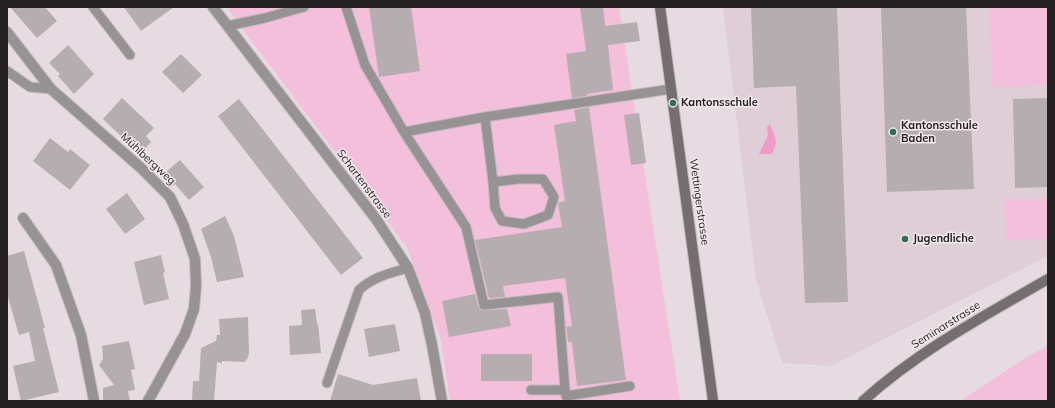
<!DOCTYPE html>
<meta charset="utf-8">
<style>
body{margin:0}
#map{position:relative;width:1055px;height:408px;overflow:hidden;background:#e5dbe0;font-family:Mulish,sans-serif}
canvas{display:block}
.frame{position:absolute;inset:0;border:8px solid #242022;pointer-events:none}
</style>
<div id="map">
<canvas width="1055" height="408"></canvas>
<div class="frame"></div>
</div>
<script>
const c = document.querySelector('canvas').getContext('2d');
c.lineJoin = 'round';
function fillPath(path, color) {
  c.fillStyle = color;
  c.fill(path, 'evenodd');
}
function stroke(path, color, width, dash) {
  c.strokeStyle = color;
  c.lineWidth = width;
  c.lineCap = dash ? 'butt' : 'round';
  c.setLineDash(dash || []);
  c.stroke(path);
}
function drawText(font, color, halo, rows, align = 'center') {
  c.font = font + ' Mulish,sans-serif';
  c.lineWidth = 3;
  c.setLineDash([]);
  c.textBaseline = 'middle';
  c.strokeStyle = halo;
  c.fillStyle = color;
  for (const [text, x, y, turn = 0] of rows) {
    c.save();
    c.translate(x, y);
    c.rotate((+turn || 0) * Math.PI / 180);
    c.textAlign = isNaN(turn) ? turn : align;
    if (halo) c.strokeText(text, 0, 0);
    c.fillText(text, 0, 0);
    c.restore();
  }
}
fillPath(new Path2D(`
 M 723,7 L 1048,7 L 1048,256 L 831,366 L 782,363 L 756,279 Z`), '#dfced6');
fillPath(new Path2D(`
 M 227,7 L 619,7 L 680,401 L 450,401 L 441,340 L 407,247 L 250,39 Z
 M 989,7 L 1048,7 L 1048,85 L 992,87 Z
 M 1048,199 L 1048,239 L 1006,240 L 1004,200 Z
 M 1048,346 L 1048,401 L 960,401 L 1030,355 Z`), '#f3bfda');
fillPath(new Path2D(`
 M 770,124 C 775,137 779,141 772,154 L 759,154 L 768,135 L 767,127 Z`), '#ee9bc8');
fillPath(new Path2D(`
 M 10,7 L 45,7 L 57,21 L 37,38 Z
 M 124,7 L 174,7 L 141,31 Z
 M 369,7 L 411,7 L 420,71 L 379,77 Z
 M 580,7 L 603,7 L 605,26 L 637,22 L 640,41 L 608,45 L 613,90 L 587,94 L 587,96 L 572,98 L 566,54 L 586,51 Z
 M 751,7 L 837,7 L 848,302 L 805,303 L 796,86 L 754,88 Z
 M 881,7 L 966,7 L 974,189 L 887,192 Z
 M 68,45 L 94,74 L 74,94 L 58,76 L 60,74 L 49,63 Z
 M 181,54 L 202,75 L 183,93 L 162,72 Z
 M 122,98 L 154,128 L 146,136 L 151,142 L 140,154 L 103,119 Z
 M 1048,98 L 1048,187 L 1015,188 L 1013,99 Z
 M 239,99 L 363,258 L 341,275 L 218,116 Z
 M 589,107 L 626,380 L 577,386 L 572,342 L 568,342 L 567,332 L 566,327 L 572,326 L 565,278 L 503,286 L 505,297 L 489,298 L 475,240 L 562,227 L 558,203 L 565,201 L 554,125 L 576,121 L 574,110 Z
 M 639,113 L 646,163 L 631,165 L 624,115 Z
 M 50,138 L 68,152 L 70,149 L 90,165 L 70,190 L 33,161 Z
 M 180,160 L 204,187 L 189,200 L 175,184 L 171,187 L 161,176 Z
 M 127,193 L 145,219 L 125,234 L 106,209 Z
 M 225,216 L 234,236 L 244,277 L 217,282 L 211,257 L 201,229 Z
 M 24,251 L 45,328 L 43,328 L 59,392 L 21,401 L 13,366 L 35,361 L 29,332 L 19,335 L 7,294 L 7,256 Z
 M 161,255 L 165,272 L 163,273 L 169,299 L 144,305 L 134,262 Z
 M 475,294 L 478,306 L 481,310 L 507,309 L 511,326 L 449,337 L 442,301 Z
 M 315,309 L 317,324 L 318,324 L 321,353 L 290,355 L 289,326 L 302,325 L 301,310 Z
 M 248,317 L 249,353 L 248,357 L 245,362 L 222,361 L 222,363 L 217,362 L 214,401 L 192,401 L 193,381 L 199,381 L 201,348 L 216,341 L 217,335 L 220,335 L 219,319 Z
 M 395,324 L 400,351 L 369,357 L 364,329 Z
 M 129,341 L 135,369 L 131,370 L 135,390 L 128,391 L 130,401 L 103,401 L 103,388 L 114,385 L 99,365 L 103,359 L 102,346 Z
 M 481,354 L 532,354 L 532,381 L 481,381 Z
 M 338,374 L 373,385 L 417,378 L 421,401 L 330,401 Z`), '#b6adb1');
const service = new Path2D(`
 M 93,7 L 130,55
 M 346,7 L 365,65 L 404,132 L 485,117 L 671,89
 M 227,26 L 265,18 L 304,7
 M 7,71 L 30,87 L 51,89
 M 485,117 L 493,182 L 495,208 L 502,221 L 524,224 L 548,215 L 554,197 L 543,179 L 519,179 L 493,182
 M 404,132 L 466,227 L 484,305 L 558,297 L 565,390 L 531,390
 M 327,383 L 359,290 C 373,277 390,273 408,268
 M 565,390 L 566,396 L 630,386`);
const minor = new Path2D(`
 M 213,7 L 376,219 L 408,268 L 425,313 L 432,345 L 442,401
 M 7,32 L 51,89 L 141,168 L 170,197 L 183,224 L 195,259 L 196,286 L 194,309 L 185,334 L 148,401
 M 23,218 L 56,265 L 81,335 L 94,401`);
const secondary = new Path2D(`
 M 660,7 L 713,401
 M 863,401 C 918,351 984,316 1048,279`);
stroke(service, '#c2b9be', 11);
stroke(minor, '#c2b9be', 12);
stroke(secondary, '#c2b9be', 12);
stroke(service, '#979294', 9);
stroke(minor, '#979294', 10);
stroke(secondary, '#746e71', 10);
for (const [x, y, r, color] of [
 [673,103,4,"#326d56"],
 [893,132,4,"#326d56"],
 [905,239,4,"#326d56"]
]) {
  const dot = new Path2D();
  dot.arc(x, y, r, 0, 2 * Math.PI);
  c.fillStyle = color;
  c.fill(dot);
  stroke(dot, '#f2e8ed', 1.5);
}
drawText('bold 11px', '#242022', '#f2e8ed', [
 ["Kantonsschule",681,103],
 ["Kantonsschule",901,126],
 ["Baden",901,139],
 ["Jugendliche",913,239]
], 'left');
drawText('11px', '#242022', '#f2e8ed', [
 ["Mühlbergweg",148,159,43],
 ["Schartenstrasse",364,184,53],
 ["Wettingerstrasse",699,202,82],
 ["Seminarstrasse",946,325,-32]
]);
</script>
